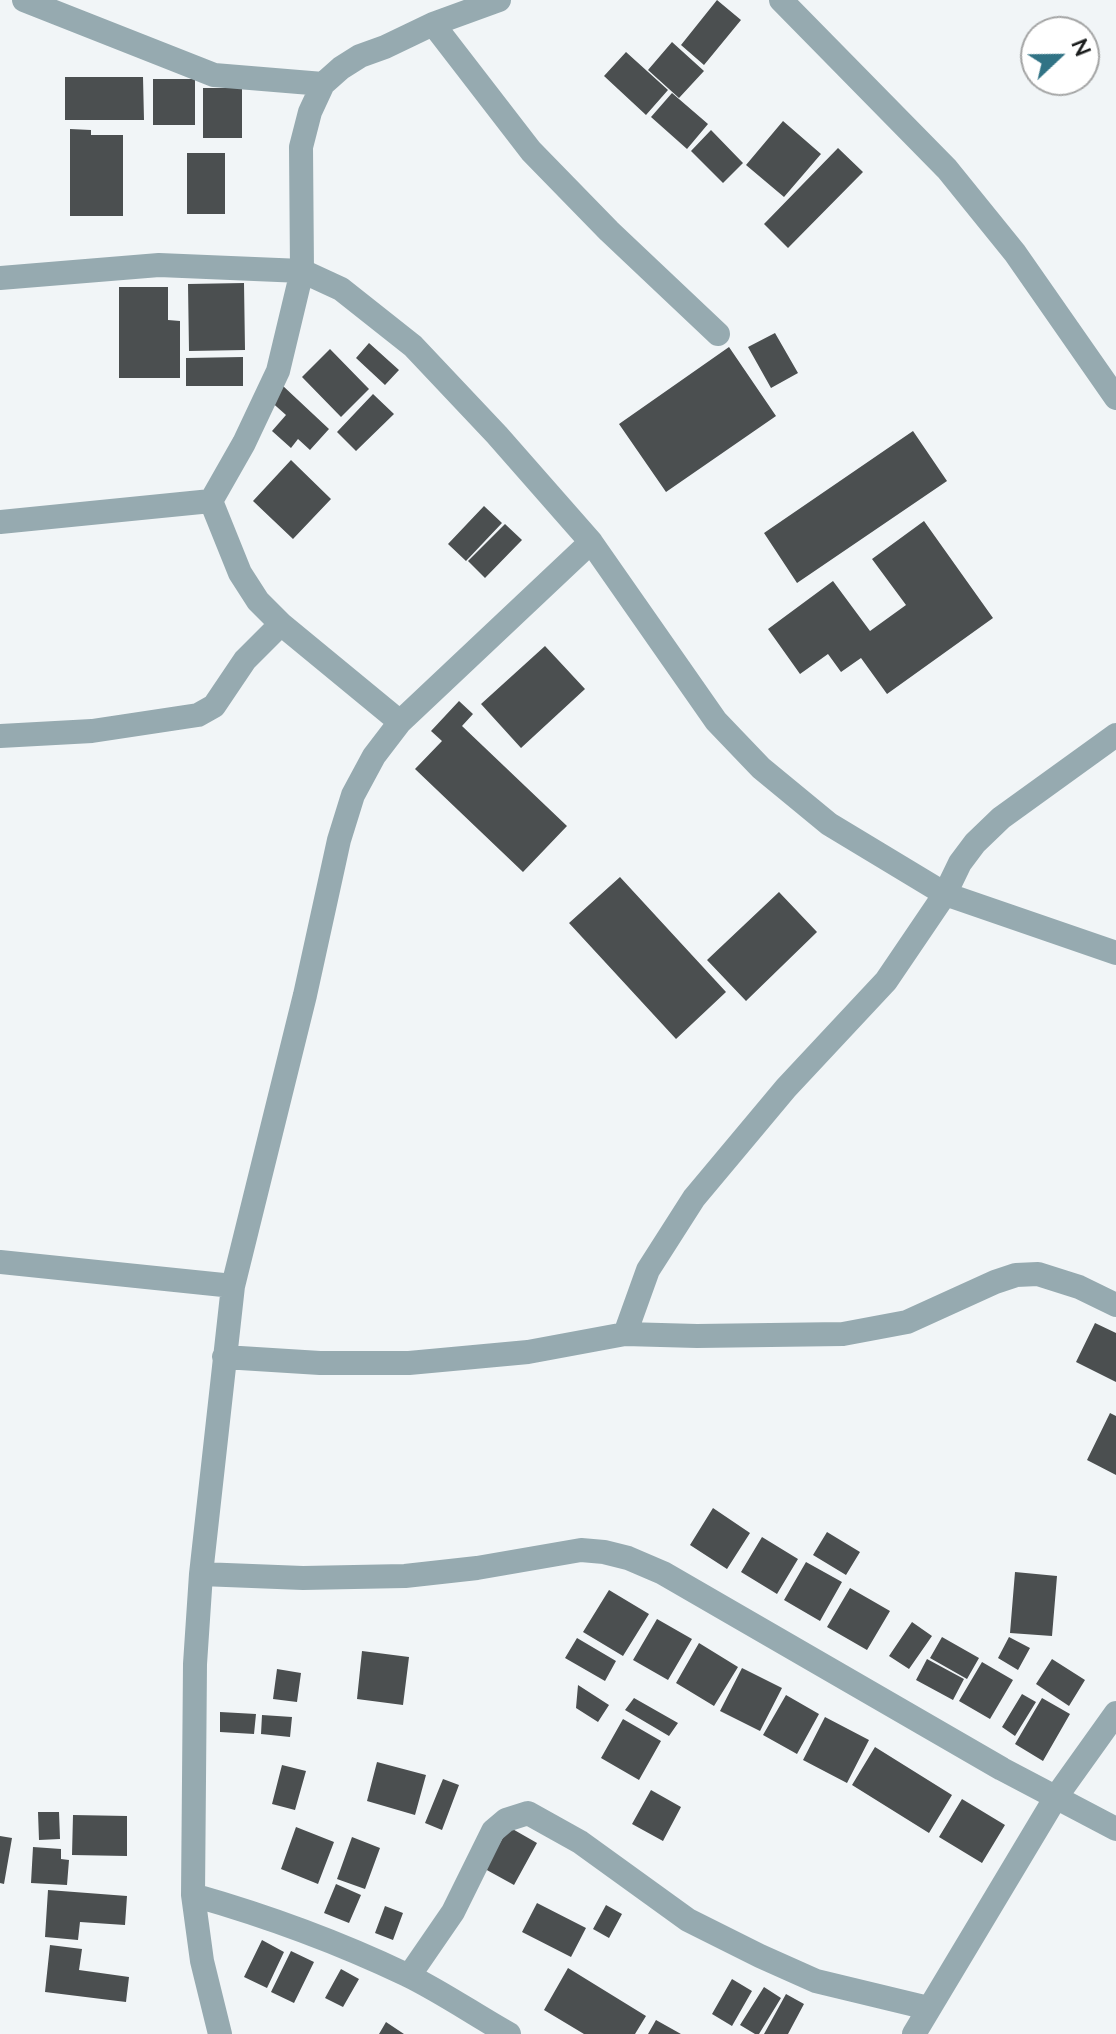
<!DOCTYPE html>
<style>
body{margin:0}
#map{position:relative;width:1116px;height:2034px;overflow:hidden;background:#f1f5f7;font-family:"Nunito Sans",sans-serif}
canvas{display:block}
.north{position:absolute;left:1020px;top:16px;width:80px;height:80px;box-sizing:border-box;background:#fff;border:2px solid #a4a5a5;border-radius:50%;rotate:68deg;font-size:22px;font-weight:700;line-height:32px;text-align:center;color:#1b1d1d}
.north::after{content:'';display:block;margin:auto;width:28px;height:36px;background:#317385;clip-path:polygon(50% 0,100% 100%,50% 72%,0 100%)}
</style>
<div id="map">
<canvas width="1116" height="2034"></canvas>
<div class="north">N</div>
</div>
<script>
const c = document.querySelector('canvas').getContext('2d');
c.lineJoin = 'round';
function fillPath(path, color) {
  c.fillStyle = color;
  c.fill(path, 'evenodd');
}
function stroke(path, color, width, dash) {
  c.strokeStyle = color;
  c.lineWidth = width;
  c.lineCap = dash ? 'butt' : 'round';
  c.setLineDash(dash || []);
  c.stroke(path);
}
fillPath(new Path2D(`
 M 717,0 L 741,20 L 704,65 L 681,45 Z
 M 672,42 L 704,71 L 679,98 L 648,70 Z
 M 626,52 L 668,90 L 646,115 L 604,76 Z
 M 65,77 L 143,77 L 144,120 L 65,120 Z
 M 153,79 L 195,79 L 195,125 L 153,125 Z
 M 203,88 L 242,88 L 242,138 L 203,138 Z
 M 672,93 L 708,124 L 687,149 L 651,117 Z
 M 783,121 L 821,154 L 784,197 L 746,165 Z
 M 70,129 L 91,130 L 91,135 L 123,135 L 123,216 L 70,216 Z
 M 711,130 L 743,163 L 723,183 L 691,151 Z
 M 838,148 L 863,172 L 788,248 L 764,224 Z
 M 187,153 L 225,153 L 225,214 L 187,214 Z
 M 244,283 L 245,350 L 189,351 L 188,284 Z
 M 119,287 L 168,287 L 168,320 L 180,321 L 180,378 L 119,378 Z
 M 775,333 L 798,373 L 771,388 L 748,347 Z
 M 369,343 L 399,370 L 385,385 L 356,358 Z
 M 729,347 L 776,416 L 666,492 L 619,424 Z
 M 330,349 L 369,389 L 341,417 L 302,377 Z
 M 243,357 L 243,386 L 186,386 L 186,358 Z
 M 282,385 L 329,429 L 310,450 L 298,439 L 291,448 L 272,431 L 286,415 L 268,399 Z
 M 373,394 L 394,414 L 356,451 L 337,432 Z
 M 913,431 L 947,481 L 797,583 L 764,533 Z
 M 291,460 L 331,499 L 293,539 L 253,501 Z
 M 484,506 L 502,523 L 466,561 L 448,544 Z
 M 924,521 L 993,618 L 887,694 L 861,658 L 841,672 L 828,654 L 800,674 L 768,629 L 833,581 L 870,631 L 906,605 L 872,559 Z
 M 505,524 L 522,540 L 485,578 L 468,561 Z
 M 545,646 L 585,689 L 521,748 L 481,704 Z
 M 459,701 L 473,714 L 462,726 L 567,826 L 523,872 L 415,769 L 442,741 L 431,731 Z
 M 620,877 L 726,992 L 676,1039 L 569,923 Z
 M 779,892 L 817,932 L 746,1001 L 707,960 Z
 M 1095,1323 L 1116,1333 L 1116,1382 L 1076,1362 Z
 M 1110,1413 L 1116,1416 L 1116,1475 L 1087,1460 Z
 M 713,1508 L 750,1533 L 727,1569 L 690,1545 Z
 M 827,1532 L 860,1552 L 846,1575 L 813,1555 Z
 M 762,1537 L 798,1559 L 777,1594 L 741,1572 Z
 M 806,1562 L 842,1582 L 820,1621 L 784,1600 Z
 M 1015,1572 L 1057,1576 L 1052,1636 L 1010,1633 Z
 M 850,1588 L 890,1611 L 867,1650 L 827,1627 Z
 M 609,1590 L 649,1614 L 623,1656 L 583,1632 Z
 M 657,1619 L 692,1639 L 668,1680 L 633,1660 Z
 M 912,1622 L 932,1636 L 909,1669 L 889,1656 Z
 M 942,1637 L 979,1658 L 967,1679 L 930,1658 Z
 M 1009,1637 L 1030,1648 L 1018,1670 L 998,1658 Z
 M 577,1638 L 616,1661 L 605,1681 L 565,1658 Z
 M 699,1643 L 738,1667 L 714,1706 L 676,1683 Z
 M 362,1651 L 409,1657 L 403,1705 L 357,1699 Z
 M 927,1659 L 964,1679 L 953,1700 L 916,1680 Z
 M 1052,1659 L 1085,1680 L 1069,1706 L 1036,1684 Z
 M 982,1662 L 1013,1680 L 990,1719 L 959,1701 Z
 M 742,1668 L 782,1688 L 760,1731 L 720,1711 Z
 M 277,1669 L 301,1673 L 297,1702 L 273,1699 Z
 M 578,1685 L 609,1705 L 598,1722 L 576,1708 Z
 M 1022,1694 L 1036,1702 L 1015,1736 L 1002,1727 Z
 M 786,1695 L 819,1714 L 797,1754 L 763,1735 Z
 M 634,1698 L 678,1723 L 669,1736 L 625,1710 Z
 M 1042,1698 L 1070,1714 L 1043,1761 L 1015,1744 Z
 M 220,1712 L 256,1714 L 254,1734 L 220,1732 Z
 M 262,1715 L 292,1717 L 290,1737 L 261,1734 Z
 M 825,1717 L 869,1740 L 847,1783 L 803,1760 Z
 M 623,1719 L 661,1741 L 639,1780 L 601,1758 Z
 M 875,1747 L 952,1795 L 929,1833 L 852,1785 Z
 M 377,1762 L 426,1775 L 415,1815 L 367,1801 Z
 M 282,1765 L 306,1771 L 295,1810 L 272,1804 Z
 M 443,1779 L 459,1785 L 442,1830 L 425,1823 Z
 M 651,1790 L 681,1807 L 663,1841 L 632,1824 Z
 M 962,1799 L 1005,1825 L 982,1863 L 939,1837 Z
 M 38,1812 L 59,1812 L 60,1839 L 39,1840 Z
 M 73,1815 L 127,1816 L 127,1856 L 72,1855 Z
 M 296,1827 L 334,1842 L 318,1884 L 281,1869 Z
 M 509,1827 L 537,1843 L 514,1885 L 485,1869 Z
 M 0,1836 L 12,1838 L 4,1884 L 0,1883 Z
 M 352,1837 L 380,1848 L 365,1889 L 337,1879 Z
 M 33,1847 L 61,1849 L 61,1859 L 69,1860 L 67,1885 L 31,1883 Z
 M 336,1884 L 361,1895 L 349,1923 L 324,1913 Z
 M 48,1890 L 127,1896 L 125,1925 L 80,1922 L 78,1940 L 45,1937 Z
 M 537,1903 L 586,1928 L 571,1957 L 522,1932 Z
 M 606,1905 L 622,1914 L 609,1938 L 593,1929 Z
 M 385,1906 L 403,1913 L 393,1940 L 375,1933 Z
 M 262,1940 L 284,1952 L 267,1988 L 244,1977 Z
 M 50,1945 L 82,1949 L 79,1970 L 129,1977 L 126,2002 L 45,1992 Z
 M 291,1951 L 314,1962 L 294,2003 L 271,1992 Z
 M 568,1968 L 646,2016 L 635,2034 L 584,2034 L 544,2010 Z
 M 341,1969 L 359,1979 L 343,2007 L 325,1998 Z
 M 732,1979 L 752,1991 L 732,2026 L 712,2014 Z
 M 764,1987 L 781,1998 L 759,2034 L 755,2034 L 740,2025 Z
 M 786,1994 L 804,2004 L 788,2034 L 764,2034 Z
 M 656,2020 L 681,2034 L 648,2034 Z
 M 386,2022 L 404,2034 L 379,2034 Z`), '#4b4f50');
stroke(new Path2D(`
 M 24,0 L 214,75 L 323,84
 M 781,0 L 947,169 L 1015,253 L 1116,398
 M 433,24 L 531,151 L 609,231 L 718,334
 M 0,278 L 159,265 L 302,271 L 341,289 L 413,346 L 497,435 L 591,542 L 716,721 L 761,768 L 829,824 L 945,894 L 1116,953
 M 211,501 L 244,443 L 278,371 L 302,271 L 301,147 L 310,112 L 323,84 L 341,68 L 360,56 L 385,47 L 433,24 L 499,0
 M 211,501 L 240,573 L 258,601 L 281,624 L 400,722
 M 0,522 L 211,501
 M 0,736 L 92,731 L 198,715 L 214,706 L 245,660 L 281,624
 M 0,1262 L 233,1286
 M 625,1334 L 648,1270 L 694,1198 L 786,1088 L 886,981 L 945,894 L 960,863 L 975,843 L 1001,818 L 1116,735
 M 224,1357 L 320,1363 L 409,1363 L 528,1352 L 625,1334 L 697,1336 L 843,1334 L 907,1322 L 995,1282 L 1016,1275 L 1038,1274 L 1079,1287 L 1116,1305
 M 201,1574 L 303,1578 L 405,1576 L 477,1568 L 581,1550 L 604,1552 L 628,1558 L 663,1573 L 1002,1769 L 1116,1829
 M 193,1895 C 267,1916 338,1942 407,1975 C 442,1992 475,2015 509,2034
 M 409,1976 L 453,1912 L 493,1831 L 506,1820 L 528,1813 L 580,1842 L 688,1920 L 760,1956 L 816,1981 L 928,2008
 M 220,2034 L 202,1961 L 193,1895 L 195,1664 L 201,1574 L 233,1286 L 305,995 L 339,840 L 353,795 L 374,756 L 400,722 L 591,542
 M 914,2034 L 1056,1797 L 1116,1713`), '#96aab0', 24);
</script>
